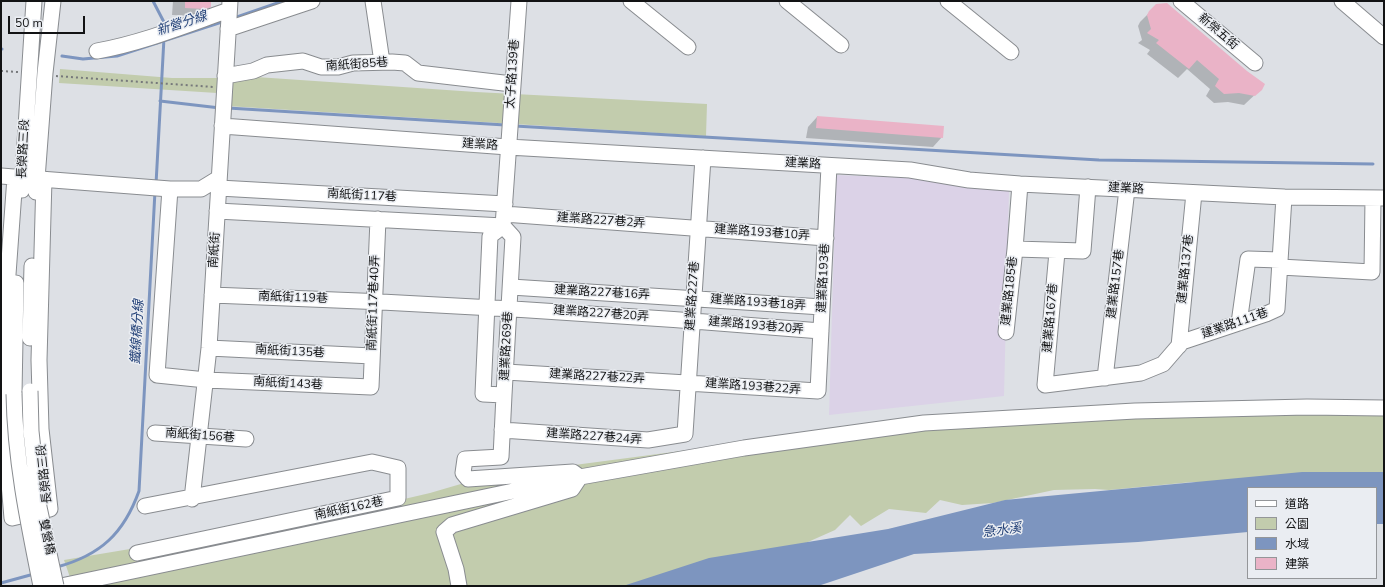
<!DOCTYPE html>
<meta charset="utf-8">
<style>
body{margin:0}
#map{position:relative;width:1385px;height:587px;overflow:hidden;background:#dde0e5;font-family:"Nunito Sans","Noto Sans TC",sans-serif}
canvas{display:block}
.frame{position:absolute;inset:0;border:2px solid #121314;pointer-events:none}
.legend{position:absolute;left:1247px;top:487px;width:130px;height:92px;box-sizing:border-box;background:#eaedf2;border:1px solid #949699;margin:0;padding:5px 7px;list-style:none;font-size:12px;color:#121314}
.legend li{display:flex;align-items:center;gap:8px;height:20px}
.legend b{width:20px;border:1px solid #949699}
.scale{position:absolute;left:8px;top:16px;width:77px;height:18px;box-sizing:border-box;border:2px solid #121314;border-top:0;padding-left:5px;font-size:12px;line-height:14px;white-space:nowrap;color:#121314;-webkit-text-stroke:3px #eaedf2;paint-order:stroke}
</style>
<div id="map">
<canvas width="1385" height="587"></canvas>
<div class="frame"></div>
<ul class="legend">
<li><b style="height:5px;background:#fff"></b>道路</li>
<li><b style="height:11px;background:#c2ccad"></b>公園</li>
<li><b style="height:11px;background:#7d95bf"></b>水域</li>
<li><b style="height:11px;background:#eab3c7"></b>建築</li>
</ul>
<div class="scale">50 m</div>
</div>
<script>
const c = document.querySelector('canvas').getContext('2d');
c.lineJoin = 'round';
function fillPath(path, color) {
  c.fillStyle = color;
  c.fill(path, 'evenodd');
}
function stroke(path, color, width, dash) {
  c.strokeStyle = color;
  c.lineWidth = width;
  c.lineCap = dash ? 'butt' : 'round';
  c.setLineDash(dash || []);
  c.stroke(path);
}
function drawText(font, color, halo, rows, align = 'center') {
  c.font = font + ' "Nunito Sans","Noto Sans TC",sans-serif';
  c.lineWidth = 3;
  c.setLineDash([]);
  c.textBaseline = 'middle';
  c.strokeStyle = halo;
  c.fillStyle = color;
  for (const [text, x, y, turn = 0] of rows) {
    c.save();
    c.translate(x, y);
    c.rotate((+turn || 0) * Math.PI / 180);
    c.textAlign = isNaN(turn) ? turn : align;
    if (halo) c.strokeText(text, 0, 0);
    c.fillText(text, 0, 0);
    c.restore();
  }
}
fillPath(new Path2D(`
 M 836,175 L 911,178 L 969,187 L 1009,191 L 1004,396 L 829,415 Z`), '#dbd2e7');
fillPath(new Path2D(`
 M 60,69 L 172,78 L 218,78 L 217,93 L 59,83 Z
 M 227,75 L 476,92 L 707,104 L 706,136 L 227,106 Z
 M 1214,402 L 1384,403 L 1384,475 L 1243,482 L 1192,482 L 1109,490 L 1095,489 L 1054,490 L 993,503 L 962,505 L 940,500 L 926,513 L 889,509 L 861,526 L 850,515 L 835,530 L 729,577 L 700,586 L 73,586 L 64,560 L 340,514 L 430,493 L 471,481 L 582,464 L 924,419 L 1097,405 Z`), '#c2ccad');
fillPath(new Path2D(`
 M 1302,472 L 1384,472 L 1384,524 L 1376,524 L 1376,488 L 1248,488 L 1248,532 L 1138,542 L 914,554 L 818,586 L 623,586 L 709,558 L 888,529 L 1005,500 Z`), '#7d95bf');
fillPath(new Path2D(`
 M 173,1 L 210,1 L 210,7 L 202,14 L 198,16 L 172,15 Z
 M 1157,5 L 1261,89 L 1244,105 L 1228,102 L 1214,103 L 1206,96 L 1210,89 L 1187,69 L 1178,78 L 1147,54 L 1150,50 L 1138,43 L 1142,40 L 1138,26 L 1140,22 Z
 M 817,117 L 942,137 L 933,147 L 806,138 L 808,127 Z`), '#0003');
stroke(new Path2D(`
 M 153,1 L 166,26 L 166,28
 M 234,18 L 283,1
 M 1,49 L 2,49
 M 62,56 L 83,59 L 117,56 L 225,21
 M 160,101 L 220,108
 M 228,108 L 505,125
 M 515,126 L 1099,160 L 1373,164
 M 156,184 L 164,38
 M 57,567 C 101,555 124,533 139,491 L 155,191
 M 1,583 L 34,574`), '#7d95bf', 3);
fillPath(new Path2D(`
 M 185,1 L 211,1 L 211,7 L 206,9 L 185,8 Z
 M 1167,3 L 1247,71 L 1265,84 L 1262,90 L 1255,96 L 1239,93 L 1224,94 L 1215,86 L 1219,79 L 1197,60 L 1189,69 L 1156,43 L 1159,40 L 1147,33 L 1151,29 L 1147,15 L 1149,11 L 1156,4 Z
 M 817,116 L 944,126 L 943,138 L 816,128 Z`), '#eab3c7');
const minor = new Path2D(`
 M 373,1 L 382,62
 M 631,1 L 688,47
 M 787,1 L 841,45
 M 948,1 L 1011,52
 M 1181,1 L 1255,63
 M 1342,1 L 1384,37
 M 228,29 L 312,1
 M 97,51 C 142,43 186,25 229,10
 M 225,76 L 253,71 L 267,65 L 303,61 L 321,67 L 338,67 L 353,63 L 392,62 L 405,63 L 418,73 L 512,84
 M 222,126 L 508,147 L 910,170 L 969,180 L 1020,184 L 1284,197 L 1384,198
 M 1,176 L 170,189 L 201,189 L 219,178
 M 15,177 L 2,358 L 3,414 L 12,518 L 50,509 L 41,429 L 39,360 L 44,179
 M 1020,184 L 1015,249 L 1083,251 L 1088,187
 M 219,188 L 505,204
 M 170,189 L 157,375 L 206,380 L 371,387 L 378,219
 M 22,190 L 34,1
 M 36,192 L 45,73 L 53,1
 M 217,211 L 503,226
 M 504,214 L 826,238
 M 503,226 L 490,236 L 483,394 L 504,395 L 513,237 L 503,226 L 519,1
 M 1057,252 L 1045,385 L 1141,373 L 1163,364 L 1182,342 L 1266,314 L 1277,309 L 1284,197
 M 1280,267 L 1372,272 L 1373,198
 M 511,287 L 822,307
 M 212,295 C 415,302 618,314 821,331
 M 1239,323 L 1248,259 L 1280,260
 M 1006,332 L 1015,249
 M 30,338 L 32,266
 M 1179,346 L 1194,193
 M 209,348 L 372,356
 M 506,372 L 818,391 L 829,166
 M 1105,378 L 1127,189
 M 14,394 L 16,283
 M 502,430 L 648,440 L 685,434 L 703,158
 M 155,433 L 246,439
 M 192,499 L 209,348 L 230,1
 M 137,553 L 398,498 L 398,468 L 372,462 L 145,506
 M 61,586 L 580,477 L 744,448 L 924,423 L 1135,411 L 1307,407 L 1384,408
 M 459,586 L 456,569 L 444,532 L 452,525 L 572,489 L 580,477 L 573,472 L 468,479 L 463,473 L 465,459 L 501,457 L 504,395`);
stroke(minor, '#898c90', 17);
stroke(new Path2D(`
 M 1,71 L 18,72
 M 56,76 L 214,87`), '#76787b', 2, [2, 3]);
stroke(minor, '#fff', 15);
const minorBridge = new Path2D(`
 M 30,391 L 31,431 L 39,507 L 56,586
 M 14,394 C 15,459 28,522 41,586`);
stroke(minorBridge, '#898c90', 17, []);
stroke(minorBridge, '#fff', 15);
drawText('12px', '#121314', '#eaedf2', [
 ["新榮五街",1218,32,40],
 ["南紙街85巷",357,65,-4],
 ["太子路139巷",513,74,-86],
 ["建業路",480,145,4],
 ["長榮路三段",24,149,-87],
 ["建業路",803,164,3],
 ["建業路",1126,189,3],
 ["南紙街117巷",362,196,3],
 ["建業路227巷2弄",601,221,4],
 ["建業路193巷10弄",762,233,4],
 ["南紙街",215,250,-86],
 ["建業路137巷",1186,269,-84],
 ["建業路193巷",824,278,-87],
 ["建業路157巷",1116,284,-83],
 ["建業路185巷",1010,291,-84],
 ["建業路227巷16弄",602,293,3],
 ["建業路227巷",693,296,-86],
 ["南紙街119巷",293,298,2],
 ["南紙街117巷40弄",374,303,-88],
 ["建業路193巷18弄",758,303,4],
 ["建業路227巷20弄",601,314,4],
 ["建業路167巷",1051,318,-85],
 ["建業路111巷",1235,324,-19],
 ["建業路193巷20弄",756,326,5],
 ["建業路269巷",507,346,-87],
 ["南紙街135巷",290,352,3],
 ["建業路227巷22弄",597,377,3],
 ["南紙街143巷",288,384,3],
 ["建業路193巷22弄",753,387,4],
 ["南紙街156巷",200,436,4],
 ["建業路227巷24弄",594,437,4],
 ["長榮路三段",45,474,-96],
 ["南紙街162巷",349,509,-12],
 ["雙營橋",46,537,78]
]);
drawText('italic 13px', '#244278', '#eaedf2', [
 ["新營分線",182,24,-18],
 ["鐵線橋分線",138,332,-87],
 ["急水溪",1002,531,-7]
]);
</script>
